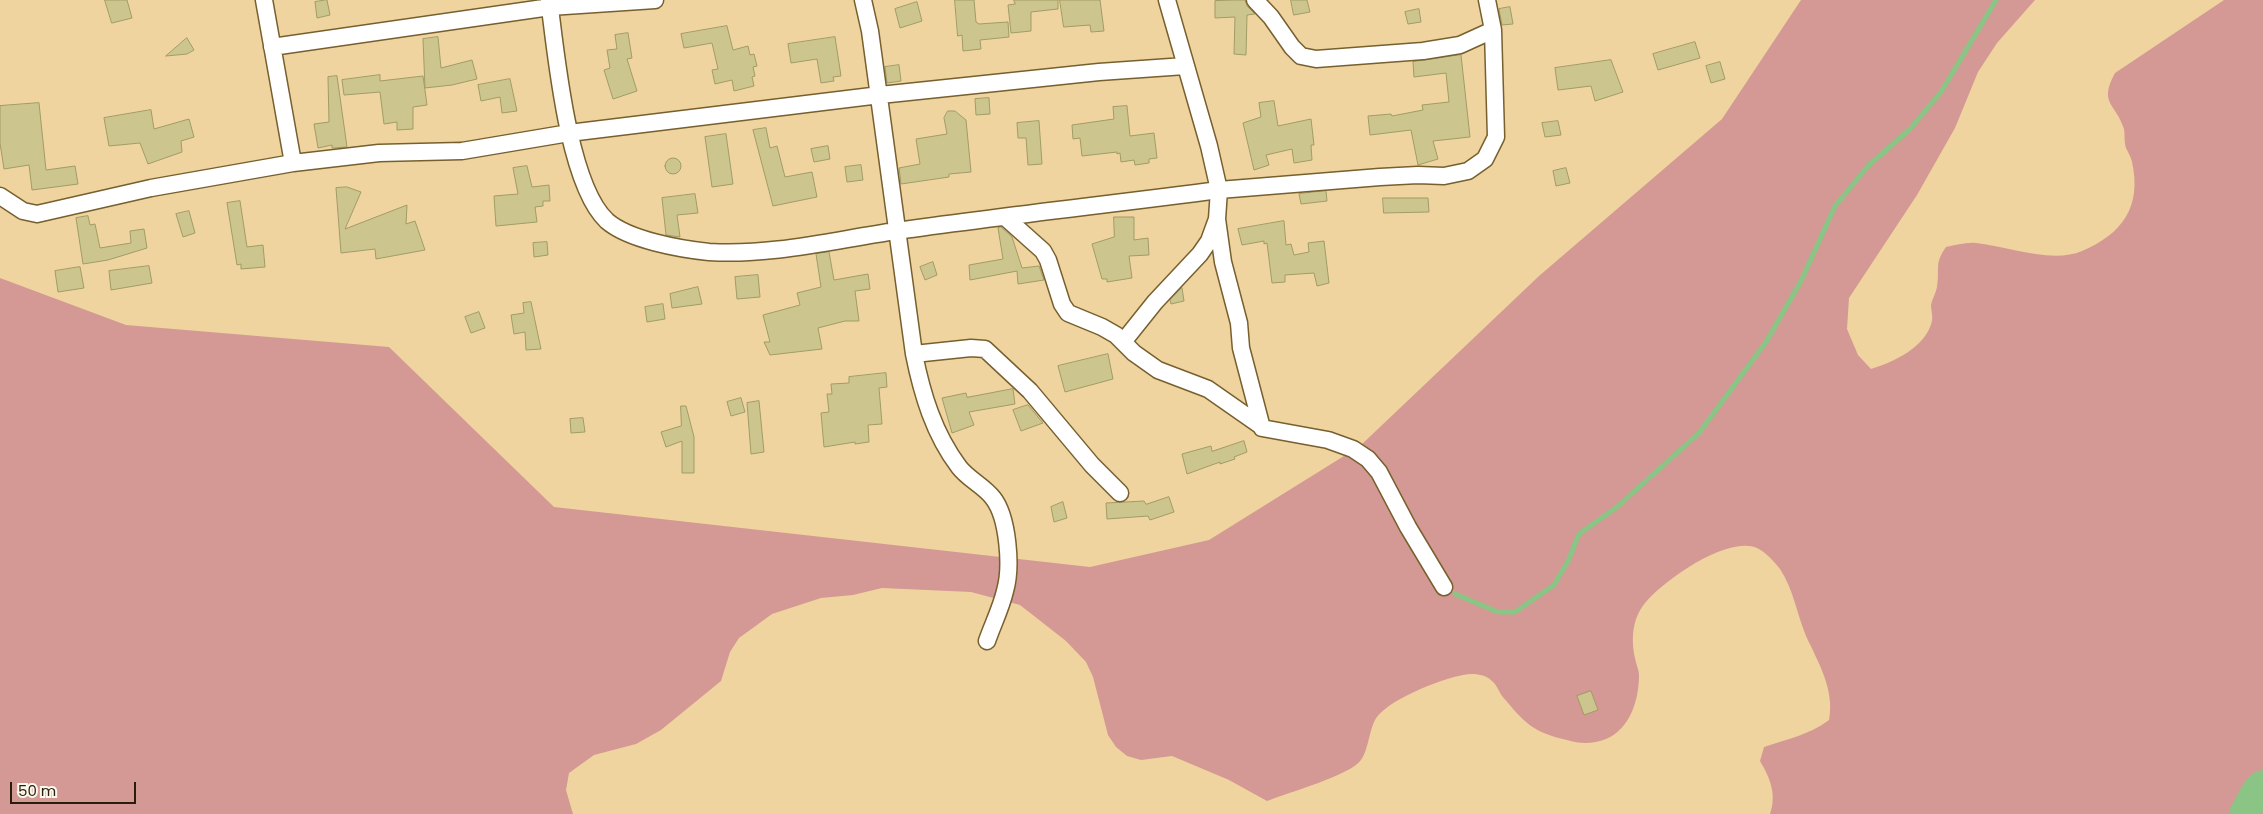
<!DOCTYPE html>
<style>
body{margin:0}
#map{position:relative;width:2263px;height:814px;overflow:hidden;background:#efd4a0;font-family:Poppins,sans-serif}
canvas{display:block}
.scale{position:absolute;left:10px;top:782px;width:126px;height:22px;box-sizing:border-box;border:2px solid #281e09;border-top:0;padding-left:6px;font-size:15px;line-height:18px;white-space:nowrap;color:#281e09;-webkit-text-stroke:4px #fdf8ee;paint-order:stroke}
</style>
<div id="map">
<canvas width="2263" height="814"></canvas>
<div class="scale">50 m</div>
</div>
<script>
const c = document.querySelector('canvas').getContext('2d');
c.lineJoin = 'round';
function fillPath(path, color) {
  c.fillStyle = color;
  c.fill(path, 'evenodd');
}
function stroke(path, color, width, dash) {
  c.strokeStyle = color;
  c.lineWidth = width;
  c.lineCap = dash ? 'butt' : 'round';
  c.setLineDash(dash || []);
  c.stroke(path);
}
fillPath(new Path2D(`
 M 1801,0 L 2035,0 L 1997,43 L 1978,72 L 1955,128 L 1917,195 L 1849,298 L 1847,329 L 1858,355 L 1871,369 C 1894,362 1926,347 1932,321 C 1933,316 1931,310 1931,305 C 1932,299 1936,293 1937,287 C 1940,268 1934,264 1946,247 C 1956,245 1967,242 1976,243 C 2007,246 2052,264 2082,251 C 2122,234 2142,207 2132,162 C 2131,157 2128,152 2126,148 C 2124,142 2125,135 2124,129 C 2116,103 2098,104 2115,73 L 2224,0 L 2263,0 L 2263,814 L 1770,814 C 1777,794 1770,778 1760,761 L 1764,747 C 1787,739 1809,735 1829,720 C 1835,690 1818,662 1806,636 C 1797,614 1793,588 1780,569 C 1774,561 1765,552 1757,548 C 1727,535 1663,581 1645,603 C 1632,619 1631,639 1635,658 C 1636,664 1639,670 1639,675 C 1639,700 1630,729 1606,739 C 1593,744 1580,744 1567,740 C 1532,732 1525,723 1502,696 C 1499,692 1497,685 1492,681 C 1485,674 1473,673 1463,675 C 1441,679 1383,701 1374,722 C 1369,733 1368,750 1361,760 C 1351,775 1287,793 1267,801 L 1229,780 L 1172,756 L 1141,760 L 1127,756 L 1116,747 L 1108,735 L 1093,677 L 1086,662 L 1066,641 L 1020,605 L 971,592 L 882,588 L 853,595 L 821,598 L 772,614 L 739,638 L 730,652 L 721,681 L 661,730 L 636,744 L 594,755 L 569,773 L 566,790 L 573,814 L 0,814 L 0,278 L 126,325 L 389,347 L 554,507 L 1090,567 L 1209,540 L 1360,446 L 1539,276 L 1722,119 Z`), '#d49995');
stroke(new Path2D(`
 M 1455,594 L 1498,612 L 1515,612 L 1554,585 L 1568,561 L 1579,534 L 1617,507 L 1699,433 L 1766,342 L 1801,281 L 1835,206 L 1868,166 L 1910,129 L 1941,92 L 1996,0`), '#8ac586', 5);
stroke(new Path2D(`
 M 2244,814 C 2250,805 2254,791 2263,785`), '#8ac586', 30);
const building = new Path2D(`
 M 105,0 L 127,0 L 132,18 L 112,23 Z
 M 327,0 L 330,15 L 317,18 L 315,2 Z
 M 955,0 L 974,0 L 976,22 L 979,24 L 1008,22 L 1009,37 L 980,40 L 981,49 L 963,51 L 962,35 L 958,36 Z
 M 1014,0 L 1058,0 L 1058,9 L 1031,12 L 1031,31 L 1011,33 L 1008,5 L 1015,4 Z
 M 1060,0 L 1100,0 L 1104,31 L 1091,32 L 1090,25 L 1064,27 Z
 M 1235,0 L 1245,0 L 1247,6 L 1255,14 L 1247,15 L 1246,55 L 1234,54 L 1235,17 L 1215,18 L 1215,1 Z
 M 1291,0 L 1307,0 L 1310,12 L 1294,15 Z
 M 917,2 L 922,21 L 900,28 L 895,9 Z
 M 1510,7 L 1513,24 L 1502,25 L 1499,9 Z
 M 1419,9 L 1421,22 L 1408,24 L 1405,12 Z
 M 727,26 L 733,50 L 748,46 L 750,55 L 754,54 L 757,66 L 753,67 L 755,76 L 752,77 L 754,86 L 734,91 L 732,80 L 715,84 L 712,70 L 718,69 L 712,43 L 684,48 L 681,34 Z
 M 628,33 L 632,58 L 627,59 L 637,91 L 613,99 L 604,70 L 610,68 L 607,50 L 617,49 L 615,35 Z
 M 438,37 L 441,68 L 472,60 L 477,79 L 452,85 L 425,88 L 423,39 Z
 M 835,37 L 841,76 L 833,77 L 834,81 L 821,83 L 817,59 L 791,63 L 788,44 Z
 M 187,38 L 194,50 L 187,54 L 166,56 Z
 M 1695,42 L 1700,58 L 1658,70 L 1653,54 Z
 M 1461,55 L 1470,137 L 1433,141 L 1438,159 L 1418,165 L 1411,130 L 1370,135 L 1368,116 L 1391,114 L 1392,116 L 1423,110 L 1422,105 L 1449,102 L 1446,73 L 1414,77 L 1413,62 Z
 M 1611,60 L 1623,92 L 1595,101 L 1591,86 L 1558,90 L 1555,68 Z
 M 1720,62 L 1725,79 L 1711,83 L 1706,66 Z
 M 899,65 L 901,81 L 887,83 L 885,67 Z
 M 380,75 L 380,81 L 423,76 L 427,105 L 413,107 L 413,129 L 397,130 L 397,122 L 384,124 L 380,92 L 344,95 L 342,80 Z
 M 337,76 L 347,147 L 332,148 L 332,145 L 318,148 L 314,124 L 329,122 L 328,77 Z
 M 510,79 L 517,111 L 502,113 L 500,97 L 481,101 L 478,85 Z
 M 989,98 L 990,114 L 976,115 L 975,99 Z
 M 1274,101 L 1278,126 L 1311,119 L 1314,145 L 1311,145 L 1312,160 L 1294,163 L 1292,149 L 1266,155 L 1269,165 L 1254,170 L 1243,123 L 1261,117 L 1259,103 Z
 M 39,103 L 46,170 L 75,166 L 78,184 L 32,190 L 29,165 L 4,169 L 0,143 L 0,106 Z
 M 1127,106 L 1130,136 L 1154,133 L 1157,158 L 1149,159 L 1149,163 L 1135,165 L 1134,160 L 1121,162 L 1120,153 L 1117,154 L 1117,152 L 1082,156 L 1080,138 L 1073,139 L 1072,125 L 1114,119 L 1113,107 Z
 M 151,110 L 154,129 L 189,119 L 194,137 L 181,141 L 182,152 L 148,164 L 140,143 L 109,146 L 104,118 Z
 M 948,111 L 955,111 L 966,120 L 971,172 L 949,174 L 949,177 L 901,184 L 899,168 L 920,164 L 916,139 L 947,134 L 944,118 Z
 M 1039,121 L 1042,164 L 1028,165 L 1026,138 L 1018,138 L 1017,123 Z
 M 1558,121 L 1561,135 L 1545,137 L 1542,123 Z
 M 766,128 L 770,148 L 777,146 L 785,177 L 812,172 L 817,197 L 773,206 L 753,130 Z
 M 726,134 L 733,184 L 712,187 L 705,137 Z
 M 828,146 L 830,159 L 814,162 L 811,149 Z
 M665 166a8 8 0 1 1 16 0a8 8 0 1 1-16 0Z
 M 861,165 L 863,180 L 847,182 L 845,167 Z
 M 527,166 L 532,187 L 549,185 L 550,201 L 543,201 L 543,206 L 535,207 L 537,222 L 496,226 L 494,196 L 518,194 L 513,168 Z
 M 1566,168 L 1570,183 L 1556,186 L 1553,171 Z
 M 347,187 L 361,192 L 345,229 L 407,205 L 406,224 L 415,221 L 425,250 L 376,259 L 375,249 L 341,253 L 336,188 Z
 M 1326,191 L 1327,201 L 1301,204 L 1299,194 Z
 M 695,194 L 698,213 L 677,215 L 680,237 L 666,235 L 662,198 Z
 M 1383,198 L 1428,198 L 1429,212 L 1384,213 Z
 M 240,201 L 247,247 L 263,245 L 265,267 L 241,269 L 241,264 L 237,265 L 227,203 Z
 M 189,211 L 195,233 L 183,237 L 176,214 Z
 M 88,216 L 90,225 L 95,224 L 100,248 L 131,243 L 130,231 L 144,229 L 147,248 L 108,260 L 83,264 L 76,218 Z
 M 1114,217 L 1134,217 L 1134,240 L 1148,238 L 1149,255 L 1129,256 L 1132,278 L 1107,282 L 1107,279 L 1102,279 L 1092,244 L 1114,237 Z
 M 1284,221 L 1286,245 L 1291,244 L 1294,255 L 1309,252 L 1308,243 L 1324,241 L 1329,283 L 1317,286 L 1314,273 L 1285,275 L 1285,282 L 1272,283 L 1267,243 L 1264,244 L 1264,241 L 1242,245 L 1238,229 Z
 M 1001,227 L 1012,237 L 1022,268 L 1039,266 L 1044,280 L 1018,284 L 1017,271 L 970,280 L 969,265 L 1003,259 L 998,228 Z
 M 547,242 L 548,255 L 534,257 L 533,243 Z
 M 829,252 L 834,280 L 868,274 L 870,289 L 855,291 L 859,321 L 845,321 L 818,328 L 822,349 L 770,355 L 764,342 L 770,342 L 763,315 L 800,305 L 797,293 L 821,287 L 816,254 Z
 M 933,262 L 937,275 L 925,280 L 920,267 Z
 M 149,266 L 152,283 L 111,290 L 109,271 Z
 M 80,267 L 84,288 L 58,292 L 55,271 Z
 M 758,275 L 760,297 L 737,299 L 735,277 Z
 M 698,287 L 702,304 L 672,308 L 670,294 Z
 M 1182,288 L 1184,301 L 1171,304 L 1170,300 Z
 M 531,302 L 541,349 L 526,350 L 525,332 L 514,334 L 511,315 L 524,313 L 523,303 Z
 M 663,304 L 665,319 L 647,322 L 645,307 Z
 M 479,312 L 485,328 L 471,333 L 465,317 Z
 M 1108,354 L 1113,379 L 1065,392 L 1058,366 Z
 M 886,373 L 887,387 L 879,388 L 882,424 L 868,425 L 869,442 L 855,444 L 855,442 L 824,447 L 821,413 L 829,412 L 827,394 L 832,394 L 831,384 L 849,383 L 849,377 Z
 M 1013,389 L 1015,404 L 969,412 L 974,425 L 952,433 L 942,398 L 966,393 L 967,397 Z
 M 741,398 L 745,412 L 731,416 L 727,402 Z
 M 759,401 L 764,452 L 751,454 L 747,403 Z
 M 1028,405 L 1043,423 L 1021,431 L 1013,410 Z
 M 681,406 L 686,406 L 694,437 L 694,473 L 682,473 L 682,441 L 666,447 L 661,432 L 681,426 Z
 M 583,418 L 585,432 L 571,433 L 570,419 Z
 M 1244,441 L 1247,452 L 1234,457 L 1235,459 L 1220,464 L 1220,462 L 1187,474 L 1182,454 L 1211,446 L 1212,451 Z
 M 1169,497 L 1174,512 L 1150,520 L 1148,516 L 1107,519 L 1106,503 L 1144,501 L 1146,504 Z
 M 1063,502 L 1067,518 L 1054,522 L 1051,507 Z
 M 1591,691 L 1598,710 L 1584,715 L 1577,696 Z`);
fillPath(building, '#ccc68e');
stroke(building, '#a19b65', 1);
const minor = new Path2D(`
 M 264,0 L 293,163
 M 549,0 C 556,54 568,185 607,221 C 629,240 680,249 709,252 C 771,256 834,240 896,231 C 1003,216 1112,204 1219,190 L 1217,219 L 1223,262 L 1239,323 L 1241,348 L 1262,428 L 1328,440 L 1353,449 L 1368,459 L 1379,472 L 1408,527 L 1444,587
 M 863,0 L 870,31 L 914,354 C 922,394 934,434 959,467 C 968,479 984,486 993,498 C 1008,517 1012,567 1005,591 C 1001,608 993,624 987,641
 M 1167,0 L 1209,146 L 1219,190 L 1380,177 L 1418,175 L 1444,176 L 1468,171 L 1485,159 L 1496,137 L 1493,30 L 1487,0
 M 1255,0 L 1271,17 L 1292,47 L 1301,56 L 1316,59 L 1423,51 L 1460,45 L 1493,30
 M 272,47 L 550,7 L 655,0
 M 0,196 L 23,211 L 37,214 L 151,188 L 293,163 L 379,153 L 462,151 L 569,133 L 880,95 L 1099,72 L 1185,66
 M 1006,218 L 1043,251 L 1048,260 L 1062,304 L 1068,313 L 1102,327 L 1116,335 L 1134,353 L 1158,370 L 1208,389 L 1261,426
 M 1123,342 L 1155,302 L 1200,254 L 1209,241 L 1217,219
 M 914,354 L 971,348 L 985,349 L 1030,391 L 1092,465 L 1120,493`);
stroke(minor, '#775f2e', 19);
stroke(minor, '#fff', 16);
</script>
